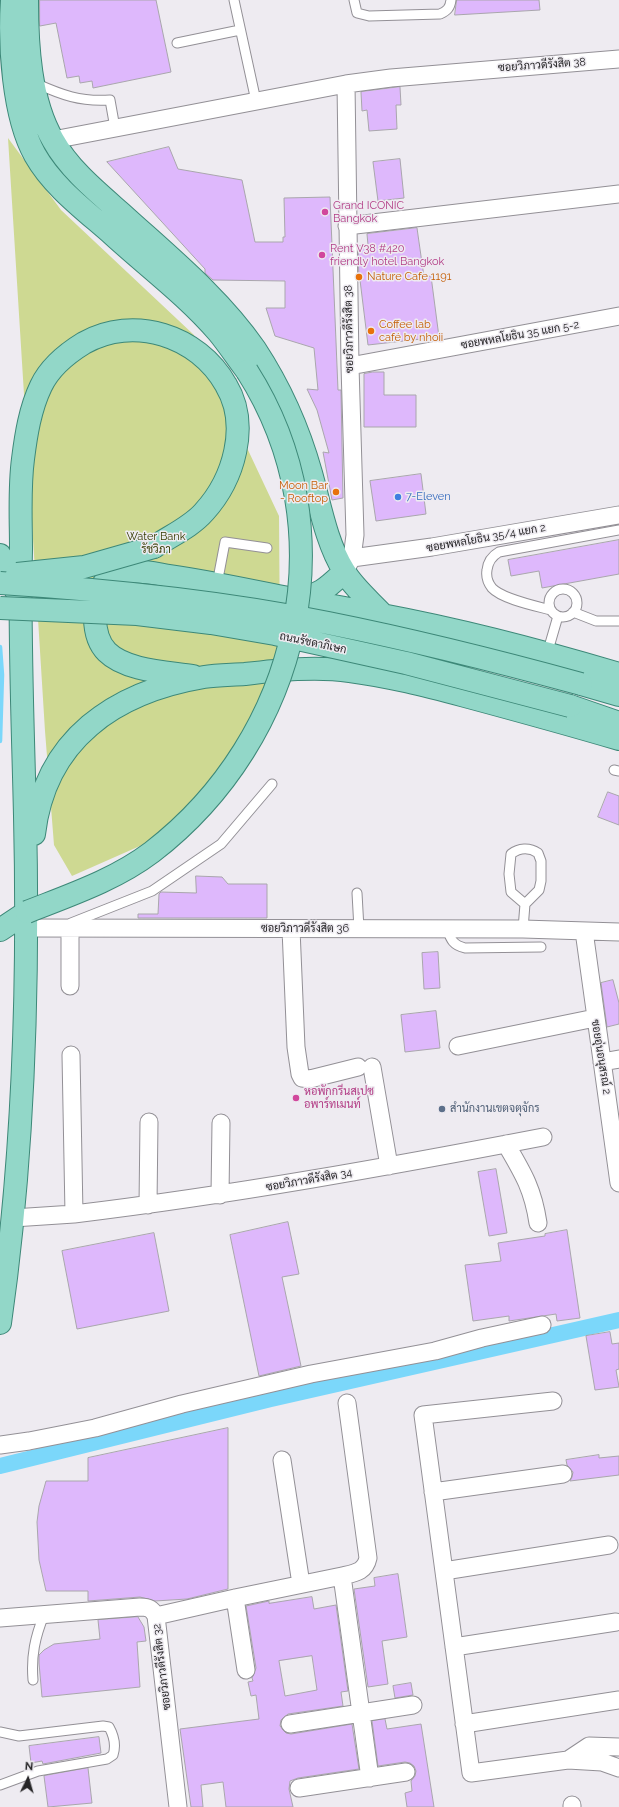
<!DOCTYPE html>
<meta charset="utf-8">
<style>
body{margin:0}
#map{position:relative;width:619px;height:1807px;overflow:hidden;background:#eeebf1;font-family:Raleway,sans-serif}
canvas{display:block}
.north{position:absolute;left:8px;top:1759px;width:40px;height:40px;-webkit-text-stroke:3px #eeebf1;paint-order:stroke;rotate:5deg;font-size:11px;font-weight:700;line-height:16px;text-align:center;color:#262527}
.north::after{content:'';display:block;margin:auto;width:14px;height:18px;background:#262527;clip-path:polygon(50% 0,100% 100%,50% 72%,0 100%)}
</style>
<div id="map">
<canvas width="619" height="1807"></canvas>
<div class="north">N</div>
</div>
<script>
const c = document.querySelector('canvas').getContext('2d');
c.lineJoin = 'round';
function fillPath(path, color) {
  c.fillStyle = color;
  c.fill(path, 'evenodd');
}
function stroke(path, color, width, dash) {
  c.strokeStyle = color;
  c.lineWidth = width;
  c.lineCap = dash ? 'butt' : 'round';
  c.setLineDash(dash || []);
  c.stroke(path);
}
function drawText(font, color, halo, rows, align = 'center') {
  c.font = font + ' Raleway,Sarabun,sans-serif';
  c.lineWidth = 3;
  c.setLineDash([]);
  c.textBaseline = 'middle';
  c.strokeStyle = halo;
  c.fillStyle = color;
  for (const [text, x, y, turn = 0] of rows) {
    c.save();
    c.translate(x, y);
    c.rotate((+turn || 0) * Math.PI / 180);
    c.textAlign = isNaN(turn) ? turn : align;
    if (halo) c.strokeText(text, 0, 0);
    c.fillText(text, 0, 0);
    c.restore();
  }
}
fillPath(new Path2D(`
 M 8,138 L 61,210 L 194,335 L 279,516 L 280,651 L 265,696 L 215,786 L 167,834 L 72,876 L 54,845 L 45,731 Z`), '#ced992');
stroke(new Path2D(`
 M 0,647 L 2,675 L 0,741`), '#7bd7fa', 4.5);
stroke(new Path2D(`
 M 0,1466 L 271,1399 L 619,1320`), '#7bd7fa', 16);
const building = new Path2D(`
 M 40,0 L 156,0 L 171,72 L 93,88 L 92,81 L 80,83 L 79,76 L 67,78 L 56,23 L 40,26 Z
 M 457,0 L 539,0 L 540,10 L 455,15 Z
 M 400,87 L 401,105 L 396,105 L 397,129 L 369,131 L 367,110 L 362,111 L 361,92 Z
 M 169,147 L 178,169 L 242,180 L 255,242 L 283,242 L 283,237 L 285,237 L 284,198 L 330,197 L 338,390 L 341,390 L 343,498 L 332,500 L 323,452 L 329,453 L 317,410 L 307,389 L 318,390 L 314,348 L 275,336 L 266,308 L 285,308 L 285,281 L 213,280 L 205,273 L 205,269 L 107,162 Z
 M 400,159 L 404,198 L 378,201 L 373,162 Z
 M 417,228 L 424,277 L 431,276 L 439,337 L 368,345 L 360,280 L 359,280 L 358,246 L 368,245 L 367,234 Z
 M 373,372 L 384,372 L 384,395 L 416,395 L 416,427 L 364,427 L 364,374 Z
 M 421,474 L 426,514 L 376,521 L 370,481 Z
 M 619,540 L 619,574 L 542,588 L 539,571 L 511,576 L 508,560 Z
 M 608,792 L 619,796 L 619,825 L 598,817 Z
 M 196,876 L 222,877 L 228,884 L 267,884 L 267,918 L 138,918 L 138,914 L 158,914 L 159,894 L 161,892 L 196,893 Z
 M 438,952 L 440,988 L 424,989 L 422,953 Z
 M 613,980 L 619,1003 L 619,1024 L 607,1027 L 601,983 Z
 M 436,1011 L 440,1048 L 405,1052 L 401,1015 Z
 M 496,1169 L 507,1233 L 489,1236 L 478,1172 Z
 M 288,1222 L 299,1274 L 282,1277 L 301,1366 L 259,1376 L 230,1235 Z
 M 567,1230 L 580,1318 L 557,1321 L 556,1314 L 509,1321 L 509,1316 L 473,1321 L 465,1265 L 501,1261 L 498,1243 L 545,1236 L 545,1234 Z
 M 154,1233 L 169,1311 L 77,1329 L 62,1251 Z
 M 610,1332 L 612,1344 L 619,1343 L 619,1369 L 616,1370 L 619,1387 L 595,1390 L 586,1336 Z
 M 228,1428 L 228,1589 L 187,1599 L 155,1601 L 140,1597 L 88,1601 L 88,1591 L 46,1591 L 39,1560 L 37,1522 L 39,1506 L 46,1481 L 88,1481 L 88,1458 Z
 M 599,1455 L 599,1458 L 619,1456 L 619,1475 L 570,1481 L 572,1477 L 573,1472 L 567,1465 L 566,1460 Z
 M 398,1574 L 407,1637 L 382,1641 L 388,1684 L 368,1687 L 354,1589 L 375,1586 L 374,1578 Z
 M 312,1597 L 314,1609 L 336,1605 L 348,1691 L 341,1692 L 343,1706 L 288,1714 L 281,1720 L 280,1726 L 286,1733 L 291,1734 L 352,1724 L 359,1769 L 298,1778 L 290,1781 L 289,1789 L 293,1807 L 226,1807 L 223,1782 L 201,1785 L 203,1807 L 191,1807 L 180,1729 L 259,1719 L 256,1695 L 251,1696 L 248,1682 L 253,1681 L 252,1678 L 256,1668 L 246,1606 L 269,1601 L 269,1603 ZM 312,1656 L 317,1690 L 285,1696 L 279,1661 Z
 M 138,1617 L 144,1627 L 146,1641 L 137,1642 L 140,1687 L 42,1697 L 39,1663 L 39,1655 L 44,1650 L 54,1644 L 100,1639 L 98,1620 Z
 M 411,1683 L 413,1695 L 395,1698 L 393,1686 Z
 M 385,1719 L 387,1729 L 421,1724 L 434,1807 L 407,1807 L 405,1793 L 412,1791 L 411,1781 L 415,1776 L 416,1771 L 414,1766 L 410,1763 L 405,1762 L 378,1766 L 372,1721 Z
 M 99,1737 L 101,1753 L 43,1764 L 42,1761 L 31,1763 L 29,1746 Z
 M 88,1768 L 92,1803 L 48,1807 L 44,1776 Z`);
fillPath(building, '#deb8fc');
stroke(building, '#a9a6ac', 1);
const service = new Path2D(`
 M 234,0 L 256,101
 M 354,0 L 357,13 L 369,16 L 440,14 C 447,11 450,8 451,0
 M 177,43 L 240,30
 M 35,83 C 62,95 80,102 110,100 L 115,128
 M 217,584 L 225,542 L 267,548
 M549 603a14 14 0 1 1 28 0a14 14 0 1 1-28 0Z
 M 551,610 C 536,606 502,599 492,588 C 488,583 486,576 487,570 C 488,561 492,556 499,552 L 619,530
 M 573,612 L 596,621 L 619,621
 M 547,654 L 558,616
 M 614,770 L 619,771
 M 357,893 L 359,929
 M 71,923 L 152,891 L 221,844 L 272,784
 M 447,929 C 451,940 453,945 465,948 L 541,947
 M 523,929 L 525,904 L 539,890 L 541,881 L 541,861 L 538,853 C 529,847 519,848 511,854 L 509,874 L 511,892 L 525,904
 M 33,1680 C 31,1656 35,1637 44,1615
 M 0,1732 L 19,1736 L 103,1726 L 109,1727 C 114,1736 116,1746 113,1755 L 107,1759 L 38,1771 L 0,1785`);
const minor = new Path2D(`
 M 53,140 L 346,84 L 391,78 L 619,59
 M 347,226 L 619,194
 M 350,366 L 619,316
 M 352,558 L 432,547 L 619,515
 M 344,572 L 352,558 L 355,535 L 350,366 L 346,84
 M 26,928 L 523,929 L 619,932
 M 291,929 L 296,1047 L 300,1074 L 302,1078 L 310,1079 L 358,1067
 M 584,931 L 619,1183
 M 70,986 L 70,929
 M 458,1046 L 595,1018
 M 602,1062 L 619,1059
 M 372,1067 L 389,1166
 M 506,1144 C 523,1173 533,1189 538,1223
 M 220,1195 L 221,1123
 M 148,1205 L 149,1122
 M 74,1214 C 231,1195 387,1167 543,1137
 M 13,1218 L 74,1214 L 71,1055
 M 553,1401 L 423,1415 L 471,1773 L 568,1760
 M 0,1445 L 29,1441 L 95,1428 L 182,1404 L 311,1374 L 435,1351 L 482,1338 L 542,1325
 M 282,1460 L 301,1584
 M 433,1492 L 563,1474
 M 444,1571 L 609,1545
 M 342,1576 C 355,1573 365,1572 368,1558 L 347,1403
 M 235,1598 L 246,1670
 M 156,1616 L 235,1598 L 342,1576 L 370,1778
 M 0,1618 L 140,1607 C 149,1607 152,1609 156,1616 L 178,1807
 M 454,1647 L 616,1622
 M 290,1724 L 413,1705
 M 464,1724 L 619,1700
 M 619,1747 L 589,1746 L 568,1760 L 602,1762 L 619,1768
 M 299,1788 L 406,1772
 M 572,1805 L 572,1807`);
const primary = new Path2D(`
 M 12,0 C 9,44 13,116 35,155 C 53,187 86,211 113,235 C 148,267 187,296 218,332 C 228,344 237,358 247,371
 M 27,0 C 27,45 30,101 53,140 C 69,169 96,191 121,213 C 167,255 219,297 255,349 C 280,387 299,430 311,473 C 320,505 326,542 344,571 C 353,587 370,601 383,615
 M 0,555 L 16,591
 M 297,598 C 320,596 328,587 344,572
 M 193,676 C 168,672 126,671 107,652 C 91,636 92,601 104,583 C 109,575 119,572 128,572 C 142,570 157,574 170,576 C 204,581 239,588 273,595 C 309,602 346,608 382,615 C 462,630 542,651 619,674
 M 581,684 L 619,695
 M 570,706 L 619,723
 M 34,834 C 45,739 115,692 204,677 C 217,675 231,675 245,674 C 279,670 315,666 350,671 C 389,676 427,686 465,696 C 517,710 568,724 619,739
 M 0,930 L 27,912
 M 0,1323 C 24,1156 29,986 25,816 C 23,727 19,638 21,549 C 21,519 19,489 23,459 C 26,435 30,409 41,386 C 50,367 66,354 84,343 C 133,315 198,335 226,385 C 250,425 234,479 204,512 C 191,527 170,536 154,547`);
stroke(service, '#939096', 11);
stroke(minor, '#939096', 19);
stroke(primary, '#3d8878', 24);
stroke(service, '#fff', 9);
stroke(minor, '#fff', 17);
stroke(primary, '#92d7c8', 22);
const primaryBridge = new Path2D(`
 M 17,574 L 84,567 L 154,547
 M 0,583 C 110,590 220,601 328,623 C 413,640 497,661 581,684
 M 0,608 L 137,614 L 211,623 L 275,634 L 406,663 L 570,706
 M 27,912 C 70,895 115,880 152,852 C 300,738 349,531 247,371`);
stroke(primaryBridge, '#3d8878', 24, []);
stroke(primaryBridge, '#92d7c8', 22);
for (const [x, y, r, color] of [
 [325,212,4,"#d1479c"],
 [322,255,4,"#d1479c"],
 [359,277,4,"#e8710a"],
 [371,331,4,"#e8710a"],
 [336,492,4,"#e8710a"],
 [398,497,4,"#3f7fe0"],
 [296,1098,4,"#d1479c"],
 [442,1109,4,"#5c6f8a"]
]) {
  const dot = new Path2D();
  dot.arc(x, y, r, 0, 2 * Math.PI);
  c.fillStyle = color;
  c.fill(dot);
  stroke(dot, '#eeebf1', 1.5);
}
drawText('11px', '#262527', '#eeebf1', [
 ["ซอยวิภาวดีรังสิต 38",542,65,-4],
 ["ซอยวิภาวดีรังสิต 38",349,329,-91],
 ["ซอยพหลโยธิน 35 แยก 5-2",520,335,-10],
 ["ซอยพหลโยธิน 35/4 แยก 2",486,538,-10],
 ["ถนนรัชดาภิเษก",313,643,12],
 ["ซอยวิภาวดีรังสิต 36",305,929],
 ["ซอยอุ่นอนุสรณ์ 2",601,1057,81],
 ["ซอยวิภาวดีรังสิต 34",309,1180,-10],
 ["ซอยวิภาวดีรังสิต 32",162,1667,-97]
]);
drawText('11px', '#b23c85', '#eeebf1', [
 ["Grand ICONIC",333,206],
 ["Bangkok",333,219],
 ["Rent V38 #420",330,249],
 ["friendly hotel Bangkok",330,262],
 ["หอพักกรีนสเปซ",304,1092],
 ["อพาร์ทเมนท์",304,1105]
], 'left');
drawText('11px', '#c56008', '#eeebf1', [
 ["Nature Cafe 1191",367,277],
 ["Coffee lab",379,325],
 ["café by nhoii",379,338],
 ["Moon Bar",328,486,"right"],
 ["- Rooftop",328,499,"right"]
], 'left');
drawText('11px', '#366cbe', '#eeebf1', [
 ["7-Eleven",406,497]
], 'left');
drawText('11px', '#353b00', '#eeebf1', [
 ["Water Bank",156,537],
 ["รัชวิภา",156,550]
]);
drawText('11px', '#4e5e75', '#eeebf1', [
 ["สำนักงานเขตจตุจักร",450,1109]
], 'left');
</script>
